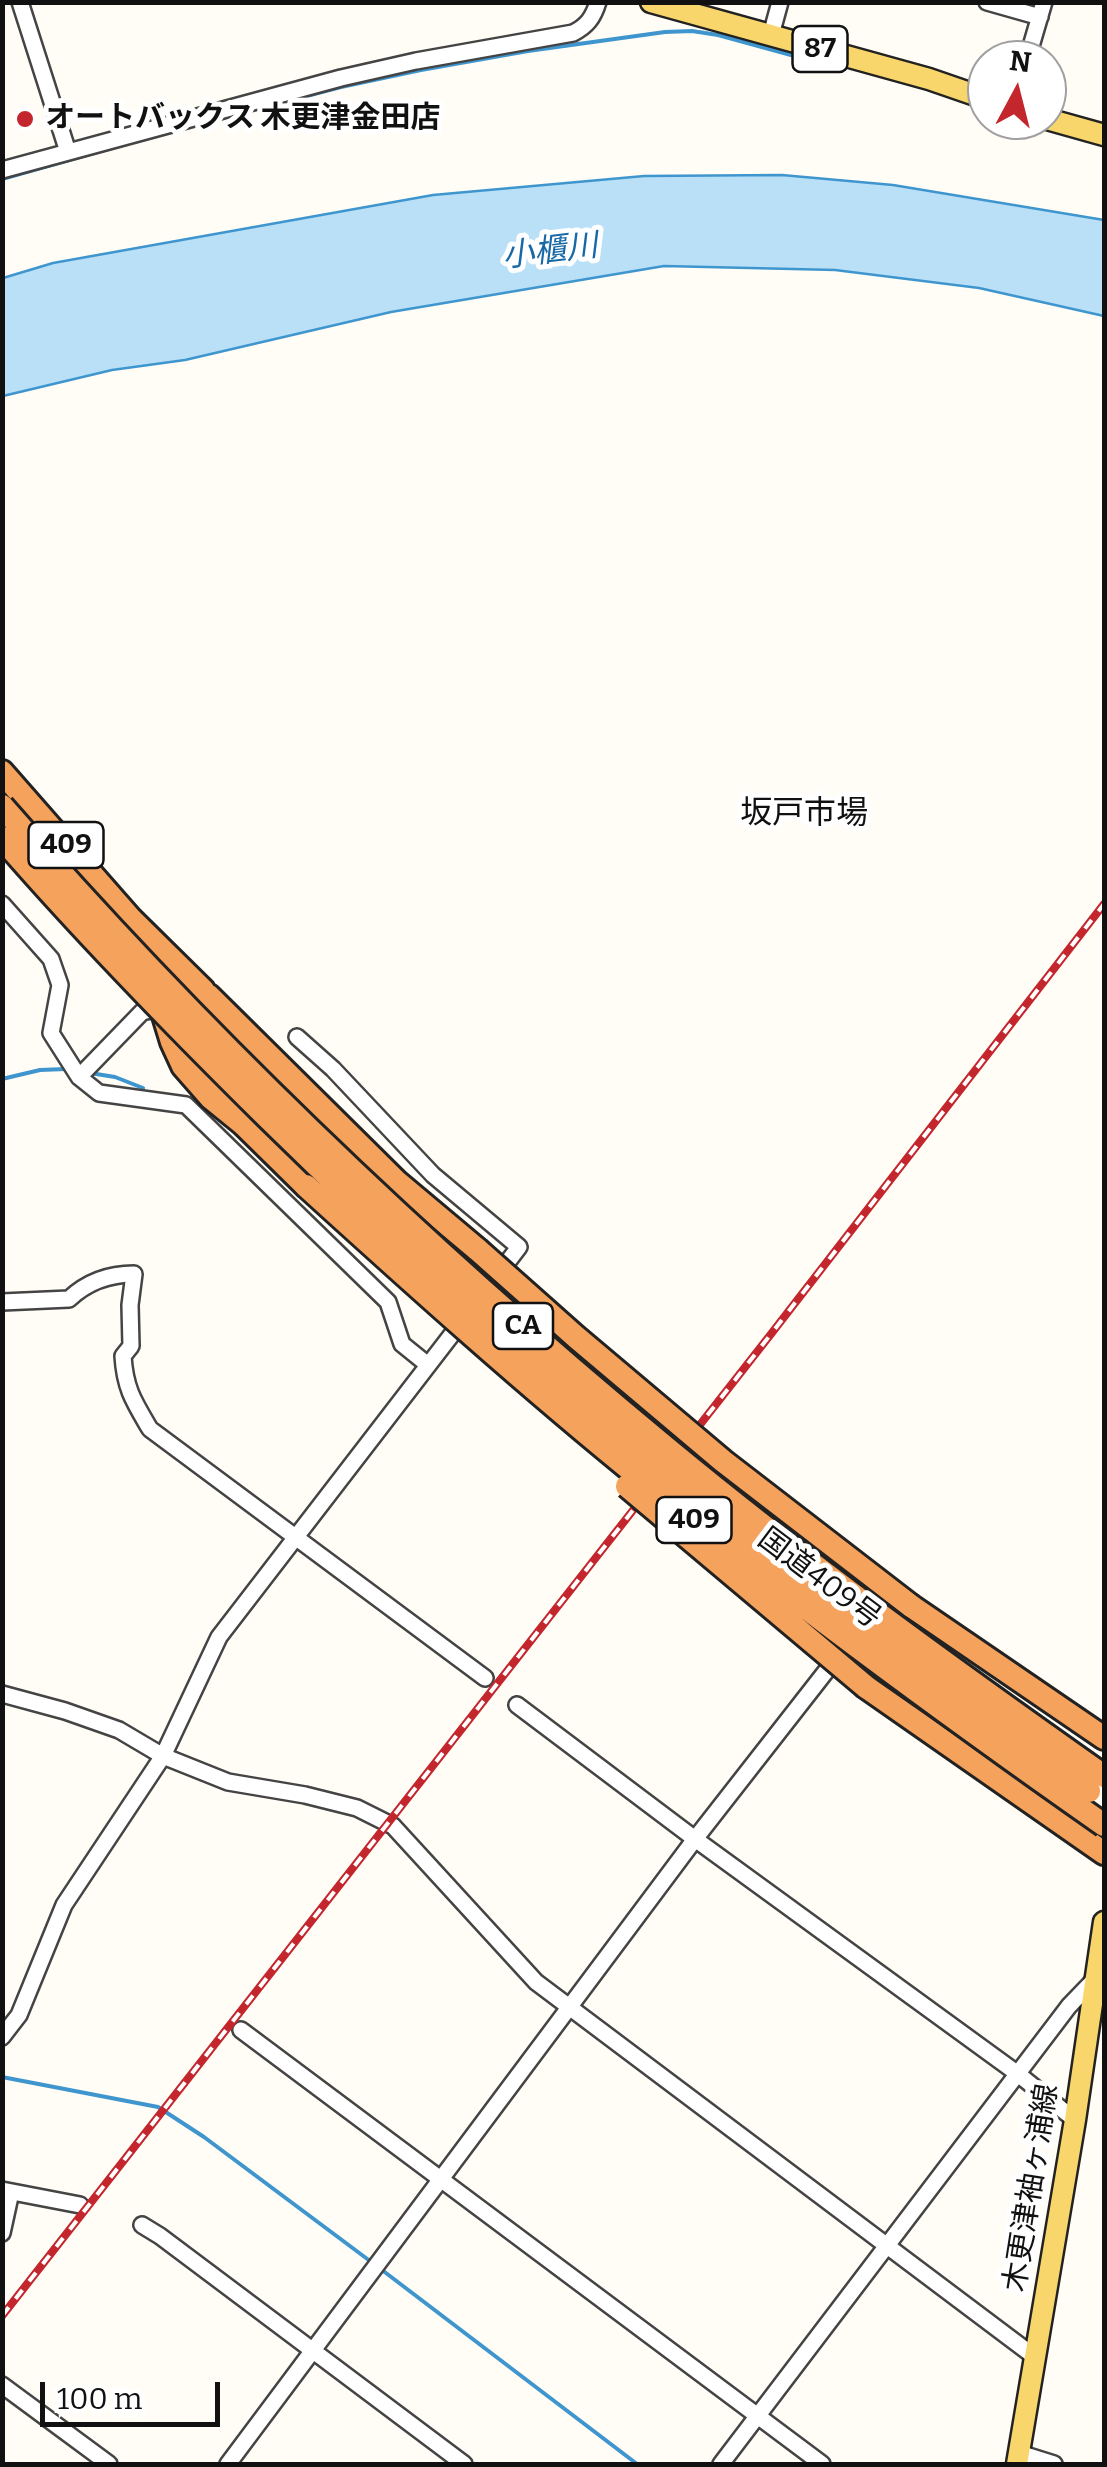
<!DOCTYPE html>
<meta charset="utf-8">
<style>
body{margin:0}
#map{position:relative;width:1107px;height:2467px;overflow:hidden;background:#fffdf5;font-family:Bitter,serif}
canvas{display:block}
.frame{position:absolute;inset:0;border:5px solid #111;pointer-events:none}
.north{position:absolute;left:967px;top:40px;width:100px;height:100px;box-sizing:border-box;background:#fff;border:2px solid #a0a0a0;border-radius:50%;rotate:7deg;font-size:28px;font-weight:700;line-height:40px;text-align:center;color:#111}
.north::after{content:'';display:block;margin:auto;width:35px;height:45px;background:#c4262e;clip-path:polygon(50% 0,100% 100%,50% 72%,0 100%)}
.scale{position:absolute;left:40px;top:2382px;width:180px;height:45px;box-sizing:border-box;border:5px solid #111;border-top:0;padding-left:12px;font-size:30px;line-height:35px;white-space:nowrap;color:#111;-webkit-text-stroke:8px #fff;paint-order:stroke}
</style>
<div id="map">
<canvas width="1107" height="2467"></canvas>
<div class="frame"></div>
<div class="north">N</div>
<div class="scale">100 m</div>
</div>
<script>
const c = document.querySelector('canvas').getContext('2d');
c.lineJoin = 'round';
function fillPath(path, color) {
  c.fillStyle = color;
  c.fill(path, 'evenodd');
}
function stroke(path, color, width, dash) {
  c.strokeStyle = color;
  c.lineWidth = width;
  c.lineCap = dash ? 'butt' : 'round';
  c.setLineDash(dash || []);
  c.stroke(path);
}
function drawText(font, color, halo, rows, align = 'center') {
  c.font = font + ' Bitter,"Noto Sans JP",serif';
  c.lineWidth = 10;
  c.setLineDash([]);
  c.textBaseline = 'middle';
  c.strokeStyle = halo;
  c.fillStyle = color;
  for (const [text, x, y, turn = 0] of rows) {
    c.save();
    c.translate(x, y);
    c.rotate((+turn || 0) * Math.PI / 180);
    c.textAlign = isNaN(turn) ? turn : align;
    if (halo) c.strokeText(text, 0, 0);
    c.fillText(text, 0, 0);
    c.restore();
  }
}
const water = new Path2D(`
 M 782,175 L 893,185 L 1104,220 L 1104,316 L 979,288 L 835,270 L 664,266 L 391,312 L 185,360 L 112,370 L 3,396 L 3,278 L 53,263 L 433,195 L 644,176 Z`);
fillPath(water, '#b9e0f7');
stroke(water, '#3f96cf', 2.5);
stroke(new Path2D(`
 M 192,126 L 341,87 L 421,70 L 528,51 L 665,32 L 692,31 L 718,35 L 842,69
 M 2,179 L 115,147
 M 90,1073 L 115,1077 L 143,1088
 M 2,1079 L 40,1070 L 66,1069
 M 2,2077 L 158,2107 L 204,2137 L 374,2264
 M 382,2270 L 637,2464`), '#3f96cf', 4);
const minor = new Path2D(`
 M 20,2 L 68,152
 M 987,2 L 1040,17
 M 771,35 L 780,2
 M 1027,60 L 1044,2
 M 2,170 L 341,78 L 416,61 L 573,33 C 587,26 593,18 598,2
 M 2,904 L 51,959 L 60,985 L 51,1033 L 79,1077 L 99,1093 L 186,1105 L 388,1302 L 402,1344 L 428,1365
 M 297,1037 L 333,1069 L 433,1175 L 519,1247 L 480,1298
 M 79,1077 L 142,1012 L 150,1010 L 164,1014
 M 2,1302 L 69,1299 C 87,1282 109,1274 134,1274 L 130,1305 L 131,1346 L 123,1356 C 125,1389 134,1402 150,1429 L 485,1678
 M 2,1694 L 65,1711 L 119,1730 L 163,1756 L 228,1782 L 305,1795 L 357,1808 L 393,1826 L 536,1982 L 1035,2357
 M 517,1705 L 695,1839 L 1018,2074 L 1075,2120
 M 241,2030 L 822,2464
 M 2,2037 L 19,2015 L 64,1905 L 163,1756 L 219,1637 L 463,1320
 M 2,2190 L 80,2205
 M 142,2225 L 160,2236 L 464,2464
 M 2,2233 L 11,2192
 M 2,2385 L 109,2464
 M 1019,2453 L 1054,2464
 M 228,2464 L 695,1839 L 827,1670
 M 721,2464 L 1069,2006 L 1096,1978`);
const major = new Path2D(`
 M 651,2 L 929,79 L 987,99
 M 1047,119 L 1104,135
 M 1017,2464 L 1075,2120 L 1104,1922`);
const highway = new Path2D(`
 M 2,772 L 130,918 L 203,990 C 212,1007 216,1024 217,1044 C 218,1059 212,1077 219,1091 C 225,1103 236,1113 243,1124
 M 209,996 L 397,1182 L 478,1250
 M 161,1006 L 172,1042 L 183,1066 L 211,1098 L 243,1124 L 306,1186
 M 911,1606 L 1104,1738
 M 866,1687 L 1104,1853`);
stroke(minor, '#444', 20);
stroke(major, '#222', 25);
stroke(highway, '#222', 28);
stroke(minor, '#fff', 15);
stroke(major, '#f9d66b', 20);
stroke(highway, '#f5a25d', 22);
const rail = new Path2D(`
 M 2,2316 L 771,1334 L 1104,904`);
stroke(rail, '#c4262e', 8);
stroke(rail, '#fff', 4, [11]);
const highwayBridge = new Path2D(`
 M 2,806 C 204,1038 427,1250 664,1446 C 805,1563 955,1671 1104,1776
 M 2,838 C 86,935 176,1027 267,1117 C 391,1239 520,1356 654,1465 C 795,1578 942,1685 1089,1791
 M 306,1186 C 416,1286 527,1386 643,1480 C 792,1601 947,1715 1104,1825
 M 478,1250 L 576,1337 L 723,1461 L 911,1606
 M 627,1486 L 866,1687`);
stroke(highwayBridge, '#222', 28, []);
stroke(highwayBridge, '#f5a25d', 22);
for (const [x, y, r, color] of [
 [25,119,10,"#c4262e"]
]) {
  const dot = new Path2D();
  dot.arc(x, y, r, 0, 2 * Math.PI);
  c.fillStyle = color;
  c.fill(dot);
  stroke(dot, '#fff', 4);
}
for (const [x, y, w] of [
 [820,49,55],
 [66,845,75],
 [523,1326,60],
 [694,1520,75]
]) {
  const box = new Path2D();
  box.roundRect(x - w / 2, y - 23, w, 46, 8);
  c.fillStyle = '#fff';
  c.fill(box);
  stroke(box, '#111', 2.5);
}
drawText('bold 28px', '#111', null, [
 ["87",820,49],
 ["409",66,845],
 ["CA",523,1326],
 ["409",694,1520]
]);
drawText('bold 30px', '#111', '#fff', [
 ["オートバックス 木更津金田店",45,119]
], 'left');
drawText('30px', '#111', '#fff', [
 ["国道409号",819,1579,37],
 ["木更津袖ヶ浦線",1032,2188,-81]
]);
drawText('italic 32px', '#1768a6', '#fff', [
 ["小櫃川",550,252,-7]
]);
drawText('32px', '#111', '#fff', [
 ["坂戸市場",804,814]
]);
</script>
